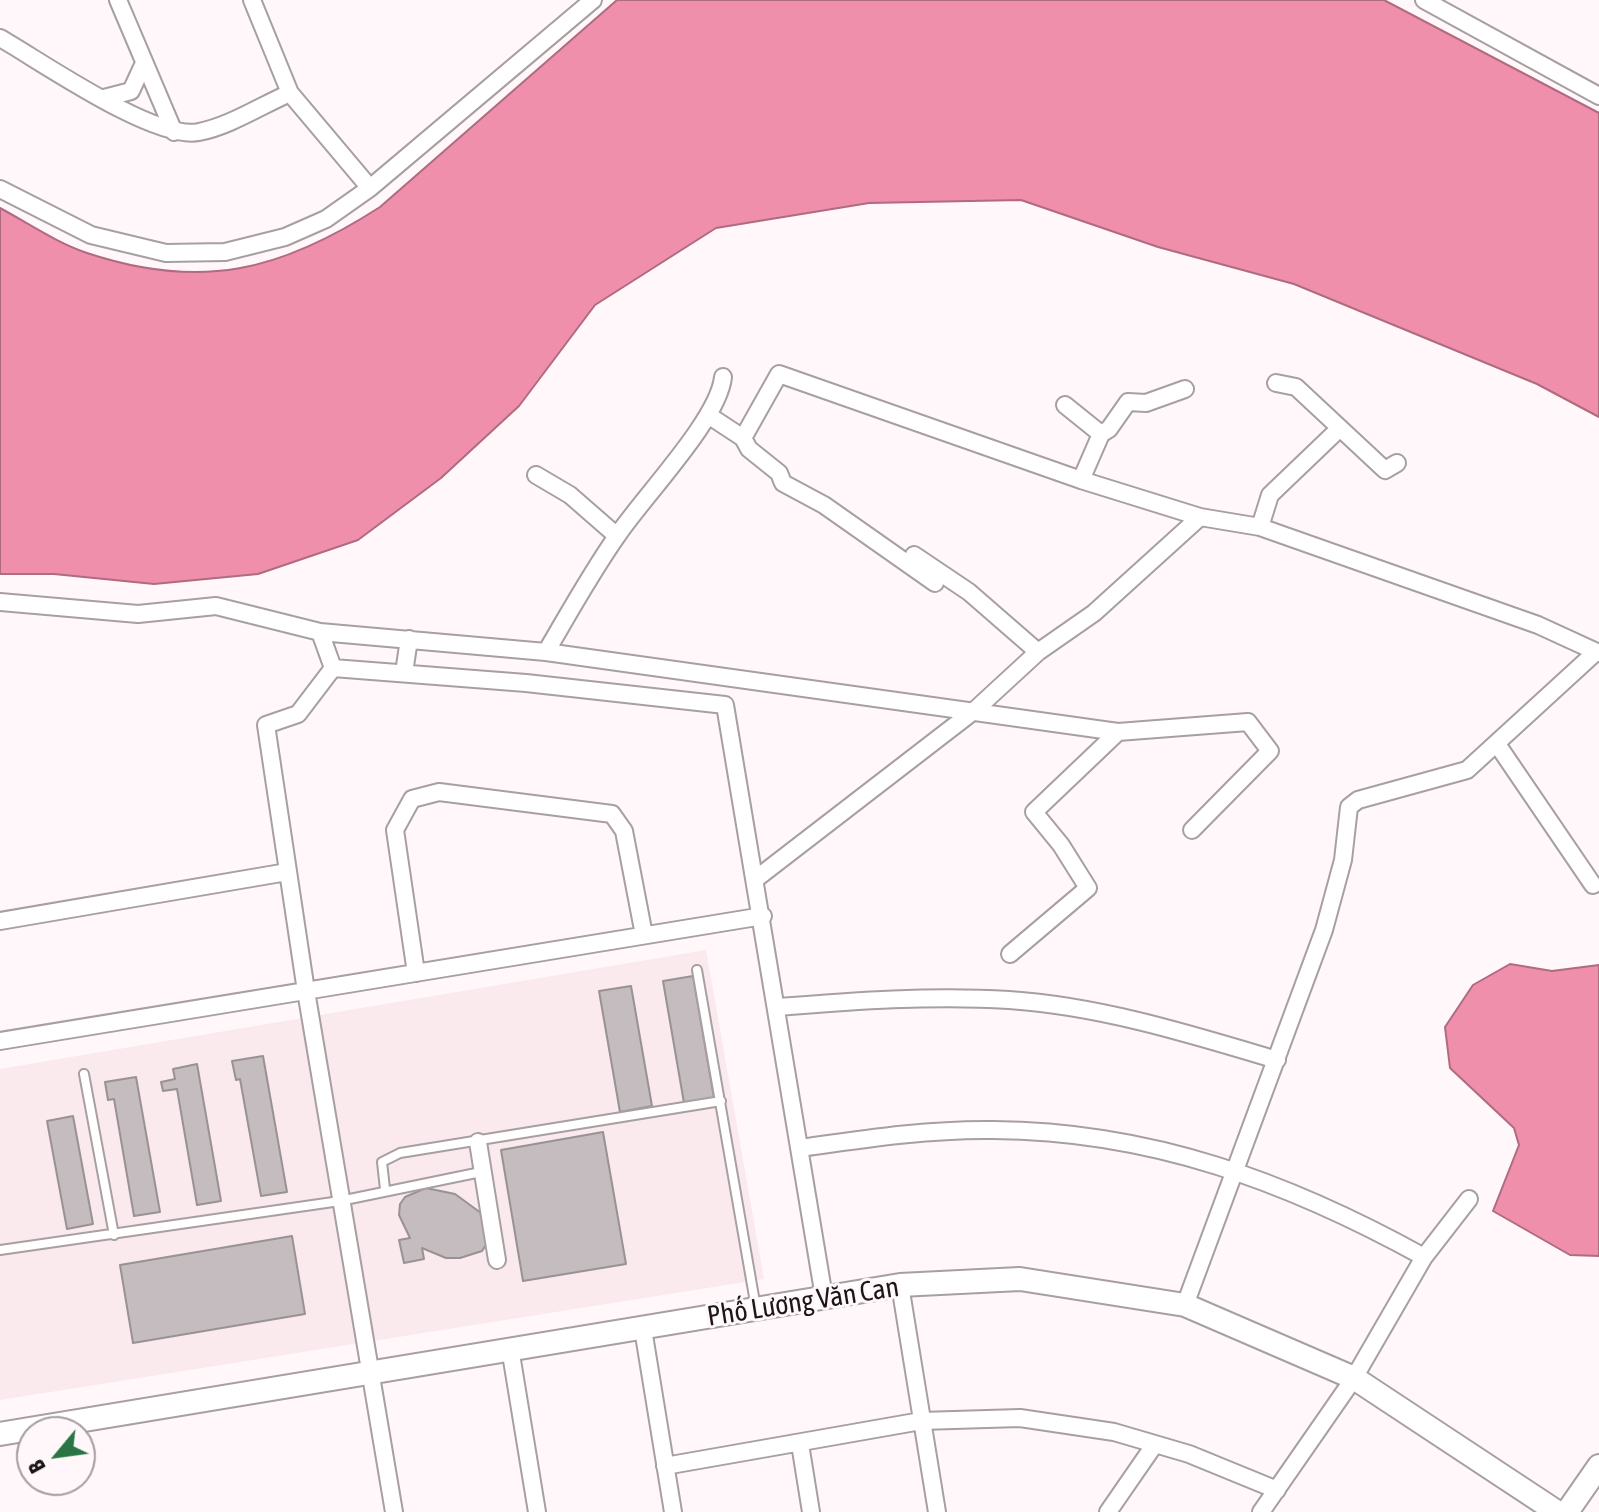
<!DOCTYPE html>
<meta charset="utf-8">
<style>
body{margin:0}
#map{position:relative;width:1599px;height:1512px;overflow:hidden;background:#fff7f9;font-family:"Asap Condensed",sans-serif}
canvas{display:block}
.north{position:absolute;left:16px;top:1416px;width:80px;height:80px;box-sizing:border-box;background:#fff7f9;border:2px solid #a39d9f;border-radius:50%;rotate:241deg;font-size:22px;font-weight:700;line-height:32px;text-align:center;color:#1a1718}
.north::after{content:'';display:block;margin:auto;width:28px;height:36px;background:#297544;clip-path:polygon(50% 0,100% 100%,50% 72%,0 100%)}
</style>
<div id="map">
<canvas width="1599" height="1512"></canvas>
<div class="north">B</div>
</div>
<script>
const c = document.querySelector('canvas').getContext('2d');
c.lineJoin = 'round';
function fillPath(path, color) {
  c.fillStyle = color;
  c.fill(path, 'evenodd');
}
function stroke(path, color, width, dash) {
  c.strokeStyle = color;
  c.lineWidth = width;
  c.lineCap = dash ? 'butt' : 'round';
  c.setLineDash(dash || []);
  c.stroke(path);
}
function drawText(font, color, halo, rows, align = 'center') {
  c.font = font + ' "Asap Condensed",sans-serif';
  c.lineWidth = 6;
  c.setLineDash([]);
  c.textBaseline = 'middle';
  c.strokeStyle = halo;
  c.fillStyle = color;
  for (const [text, x, y, turn = 0] of rows) {
    c.save();
    c.translate(x, y);
    c.rotate((+turn || 0) * Math.PI / 180);
    c.textAlign = isNaN(turn) ? turn : align;
    if (halo) c.strokeText(text, 0, 0);
    c.fillText(text, 0, 0);
    c.restore();
  }
}
fillPath(new Path2D(`
 M 706,950 L 764,1279 L 0,1400 L 0,1069 Z`), '#fae9ed');
const water = new Path2D(`
 M 617,0 L 1384,0 L 1599,113 L 1599,417 L 1537,384 L 1294,284 L 1158,247 L 1021,200 L 869,203 L 716,228 L 595,305 L 519,406 L 441,478 L 358,540 L 258,574 L 154,584 L 54,574 L 0,574 L 0,208 C 28,223 57,243 87,253 C 201,291 281,271 380,207 Z
 M 1510,964 L 1552,971 L 1599,965 L 1599,1256 L 1570,1255 L 1493,1211 L 1519,1145 L 1514,1128 L 1450,1068 L 1445,1027 L 1473,985 Z`);
fillPath(water, '#ef8fac');
stroke(water, '#af6b80', 2);
const building = new Path2D(`
 M 693,976 L 714,1098 L 684,1103 L 663,981 Z
 M 631,986 L 652,1106 L 620,1112 L 599,991 Z
 M 263,1056 L 287,1192 L 261,1196 L 240,1079 L 236,1080 L 232,1061 Z
 M 197,1064 L 221,1201 L 197,1205 L 177,1089 L 163,1091 L 161,1082 L 175,1079 L 173,1069 Z
 M 136,1077 L 160,1212 L 134,1216 L 114,1099 L 108,1100 L 105,1082 Z
 M 73,1116 L 93,1224 L 67,1229 L 47,1121 Z
 M 603,1132 L 626,1264 L 523,1281 L 501,1150 Z
 M 426,1188 L 455,1194 L 481,1213 L 487,1221 L 488,1242 L 482,1251 L 460,1258 L 446,1258 L 422,1248 L 424,1259 L 404,1263 L 399,1240 L 410,1238 L 399,1215 L 400,1204 L 405,1197 Z
 M 292,1236 L 305,1314 L 133,1343 L 120,1265 Z`);
fillPath(building, '#c4bcbe');
stroke(building, '#999293', 2);
const lane = new Path2D(`
 M 697,970 L 756,1308
 M 84,1074 L 114,1235
 M 385,1189 L 382,1162 L 400,1153 L 721,1101
 M 0,1250 L 340,1201 L 481,1172`);
const street = new Path2D(`
 M 118,0 L 174,132
 M 252,0 L 290,93 L 370,188
 M 1424,0 L 1599,96
 M 0,38 C 42,62 155,141 199,132 C 230,126 262,105 290,93
 M 104,98 L 131,91 L 144,63
 M 0,189 L 91,235 L 166,253 L 225,252 L 285,237 L 326,219 L 370,188 L 593,0
 M 1276,383 L 1296,387 L 1385,470 L 1397,463
 M 1065,405 L 1101,434 L 1081,480
 M 708,415 L 743,438 L 749,449 L 779,473 L 783,483 L 824,505 L 935,583
 M 1101,434 L 1109,429 L 1128,402 L 1146,403 L 1185,389
 M 743,438 L 779,374 L 1081,480 L 1200,517 L 1260,527 L 1538,625 L 1599,653
 M 536,475 L 570,495 L 617,536
 M 1260,527 L 1270,495 L 1340,428
 M 914,555 L 969,592 L 1038,652
 M 0,602 L 138,614 L 216,606 L 320,632 L 546,652 L 1118,732 L 1248,722 L 1270,751 L 1192,830
 M 320,632 L 333,668
 M 546,652 C 569,613 591,573 617,536 C 643,497 719,419 723,377
 M 404,673 L 409,639
 M 1497,744 L 1593,885
 M 757,878 L 975,710 L 1038,652 L 1094,613 L 1200,517
 M 0,921 L 287,872
 M 1010,954 L 1088,888 L 1061,845 L 1034,812 L 1118,732
 M 416,973 L 395,830 L 412,799 L 439,792 L 612,814 L 624,831 L 644,935
 M 778,1007 C 854,1001 932,995 1009,1000 C 1100,1006 1190,1034 1277,1060
 M 0,1041 L 763,916
 M 478,1142 L 497,1260
 M 800,1148 C 864,1139 929,1129 993,1130 C 1151,1131 1288,1182 1424,1257
 M 900,1285 L 937,1512
 M 1185,1305 L 1324,930 L 1343,860 L 1349,807 L 1358,800 L 1467,770 L 1596,652
 M 643,1329 L 673,1512
 M 510,1348 L 537,1512
 M 800,1444 L 811,1512
 M 665,1466 L 921,1421 L 1020,1418 L 1114,1432 L 1189,1454 L 1277,1490
 M 394,1512 L 306,991 L 266,725 L 298,714 L 333,668 L 526,683 L 725,705 L 824,1297
 M 1108,1512 L 1155,1444
 M 1261,1512 L 1354,1378 L 1424,1257 L 1469,1199`);
const secondary = new Path2D(`
 M 0,1434 L 900,1285 L 1020,1279 L 1185,1305 L 1354,1378 L 1557,1512
 M 1567,1512 L 1599,1466`);
stroke(lane, '#a79fa1', 12);
stroke(street, '#a79fa1', 20);
stroke(secondary, '#a79fa1', 26);
stroke(lane, '#fff', 8);
stroke(street, '#fff', 16);
stroke(secondary, '#fff', 22);
drawText('28px', '#1a1718', '#fff7f9', [
 ["Phố Lương Văn Can",803,1302,-9]
]);
</script>
